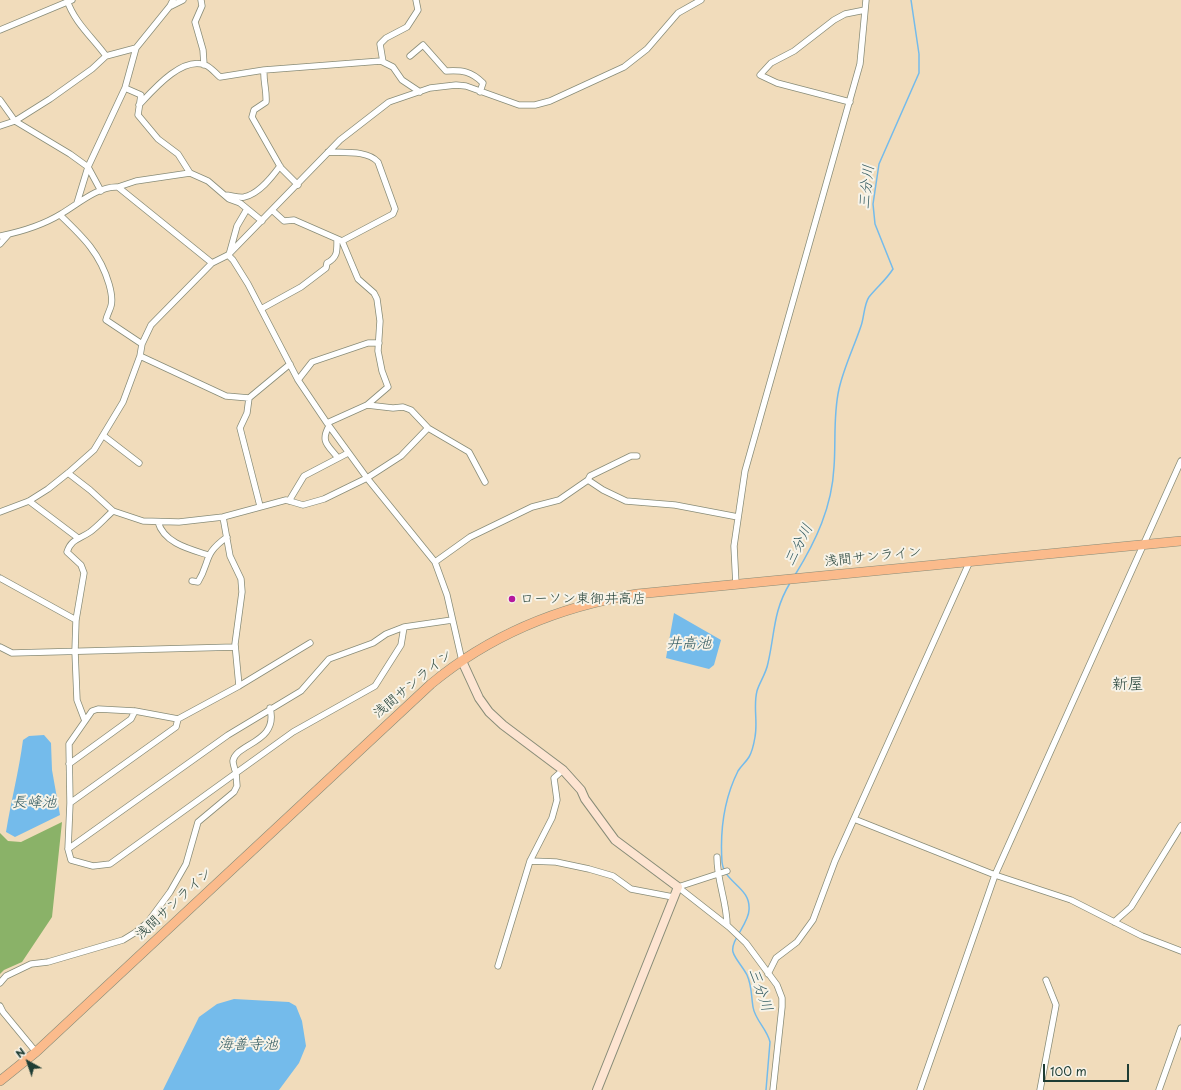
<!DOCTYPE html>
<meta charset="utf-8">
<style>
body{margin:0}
#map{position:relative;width:1181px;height:1090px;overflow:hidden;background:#f1dcbb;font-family:"Playpen Sans",sans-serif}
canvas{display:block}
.north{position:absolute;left:8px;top:1042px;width:40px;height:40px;-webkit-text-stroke:3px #f7f3e8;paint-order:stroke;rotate:320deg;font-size:11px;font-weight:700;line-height:16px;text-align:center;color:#1f3d34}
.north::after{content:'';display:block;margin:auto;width:14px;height:18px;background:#1f3d34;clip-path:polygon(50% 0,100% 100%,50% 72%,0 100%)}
.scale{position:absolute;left:1043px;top:1064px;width:86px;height:18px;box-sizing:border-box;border:2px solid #1f3d34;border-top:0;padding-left:5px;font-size:12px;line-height:14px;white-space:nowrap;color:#1f3d34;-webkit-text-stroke:3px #f7f3e8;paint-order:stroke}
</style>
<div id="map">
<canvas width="1181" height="1090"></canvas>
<div class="north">N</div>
<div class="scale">100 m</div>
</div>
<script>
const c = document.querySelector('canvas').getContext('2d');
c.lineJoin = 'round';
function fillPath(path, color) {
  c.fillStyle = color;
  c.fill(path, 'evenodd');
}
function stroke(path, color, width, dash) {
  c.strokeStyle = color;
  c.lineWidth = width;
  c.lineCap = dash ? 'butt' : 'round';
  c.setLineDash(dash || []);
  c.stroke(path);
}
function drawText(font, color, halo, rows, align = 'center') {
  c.font = font + ' "Playpen Sans","Klee One",sans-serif';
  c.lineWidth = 4;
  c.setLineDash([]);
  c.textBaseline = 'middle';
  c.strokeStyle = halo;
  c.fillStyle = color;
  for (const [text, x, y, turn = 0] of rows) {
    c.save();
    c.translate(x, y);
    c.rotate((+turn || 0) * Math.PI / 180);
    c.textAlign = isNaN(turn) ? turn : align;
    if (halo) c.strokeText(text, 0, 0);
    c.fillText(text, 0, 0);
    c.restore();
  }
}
fillPath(new Path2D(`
 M 62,822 L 52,917 L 22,962 L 4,970 L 0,974 L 0,833 L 8,841 L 21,842 Z`), '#8ab268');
fillPath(new Path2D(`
 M 674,613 L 721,640 L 714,665 L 709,669 L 666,658 Z
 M 44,735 L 51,743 L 52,770 L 60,815 L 15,837 L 6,832 C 11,801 19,771 23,740 L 29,736 Z
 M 234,999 L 289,1002 L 296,1006 L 302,1021 L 306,1046 L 299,1063 L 279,1090 L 163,1090 L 199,1017 L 217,1004 Z`), '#74bbeb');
stroke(new Path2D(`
 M 795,575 C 816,541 832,507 834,467 C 836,441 833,415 839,389 C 844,367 854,347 861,326 C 864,318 864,304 869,297 C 877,287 886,280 893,269 L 875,224 L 873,204 L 879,164 L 919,73 L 919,54 L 911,0
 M 766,1090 L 770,1042 C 767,1029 755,1020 753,1007 C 751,995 752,986 747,975 C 743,967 735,959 733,952 C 730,941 749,923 749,910 C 751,887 724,883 722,862 C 720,832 724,799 738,771 C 741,766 746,762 749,757 C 752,752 754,743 755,737 C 758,722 753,706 757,691 C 759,683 766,674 768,663 C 775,633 773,611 790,583`), '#74bbeb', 1.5);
const street = new Path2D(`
 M 67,0 C 74,22 93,38 106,56
 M 201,0 L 202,6 L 195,22 L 203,50 L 204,65
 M 171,6 L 183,0
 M 0,30 L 72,0
 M 410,56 L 423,45 L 446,71 C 462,70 471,71 483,83 L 480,92
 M 383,62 L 380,44 L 386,38 L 407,27 L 418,10 L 416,0
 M 264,70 C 263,81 267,91 266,102 L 254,110 L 252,117 L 281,168 L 298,185
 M 125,88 L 141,95 L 138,115 L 158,139 L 178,154 L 190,173 L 208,181 L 229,199 L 240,203 L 262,221
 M 0,100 L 15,121 L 70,154 L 88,167 L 101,191
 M 850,102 L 777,83 L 760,75 L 771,63 L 794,51 L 834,20 L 845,14 L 865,10
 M 139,105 C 153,90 182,56 205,65 C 211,67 215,73 220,77 L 264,70 L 381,61 L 393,67 L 402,80 L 420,92
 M 0,126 L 15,121 L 50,99 L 92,69 L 106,56 L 136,48
 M 328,152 C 344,153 367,150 378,162 L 395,209 L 393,214 L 342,241
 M 118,187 L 136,181 L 190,173
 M 225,195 C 231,195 238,198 244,197 C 259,194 272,177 280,166
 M 77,203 L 88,167 L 125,88 L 136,48 L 170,6 L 173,0
 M 273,211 L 284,221 L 294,220 L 342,241 L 358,279 L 374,293 L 377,299 L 380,321 L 378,351 L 382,371 L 388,387 L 367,405 L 327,423
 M 60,215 C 83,237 100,253 109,284 C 111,291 113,299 111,306 C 110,310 107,315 106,320 L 142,344
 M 0,236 C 20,232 43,225 61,214 C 78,204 98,186 118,187 L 212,263
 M 0,244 L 8,235
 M 228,255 L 233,260 L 248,284 L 298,380 L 327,423 L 367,478 L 435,562 L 447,595 L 462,661
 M 229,255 L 237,226 L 247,209
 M 261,309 L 301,287 L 326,268 L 327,263 C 338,257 337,251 337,239
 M 140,356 L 226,396 L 249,398 L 290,364
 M 298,380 L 312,362 L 368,343 L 379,343
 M 249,398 L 247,413 L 240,428 L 260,506
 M 367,405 L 393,408 L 403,407 L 411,410 L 428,428 L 469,452 L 485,482
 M 329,426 C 320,442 328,445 338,458
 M 104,436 L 139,463
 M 68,473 L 90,490 L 113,511 L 143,521 L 179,522 L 223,517 L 286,500 L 303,505 L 324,499 L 367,478 L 401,456 L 428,428
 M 588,480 L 603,490 L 626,501 L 675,505 L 738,517
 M 29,501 L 78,538
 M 289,501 L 304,476 L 348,453
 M 0,512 L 29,501 L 48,489 L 68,473 L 94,450 L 123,402 L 140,356 L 142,344 L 151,325 L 212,263 L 228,255 L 340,140 L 389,102 L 430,88 L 456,85 L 466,86 L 519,105 L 535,105 L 550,101 L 624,67 L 647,49 L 678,13 L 701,0
 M 223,517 L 230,556 L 241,579 L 242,592 L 235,644 L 239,686
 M 158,522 C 164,543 189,549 208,555
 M 435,562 L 470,537 L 532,507 L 559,500 L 588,480 L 590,476 L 631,456 L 637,456
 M 0,578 L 76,620
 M 192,581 L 198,582 C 211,561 202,555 227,537
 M 736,585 L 734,546 L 745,471 L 860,64 L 866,0
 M 0,647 L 12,653 L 235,647
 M 178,719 L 176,727 L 70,803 L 69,744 L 92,711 L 98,709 L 135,711 L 178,719 L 239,686 L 310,643
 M 85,721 L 77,700 L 75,651 L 76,620 L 84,573 L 81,565 L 67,552 C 71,539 80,539 90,532 C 98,526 105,518 113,511
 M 69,764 L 131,719 L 135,711
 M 70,803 L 68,849 L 71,860 L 93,866 L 110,864 L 236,773 C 235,770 233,764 233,761 C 236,743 279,743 270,708
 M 854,819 L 995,875 L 1071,900 L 1142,936 L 1181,951
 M 68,849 L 228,735 L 301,691 L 329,659 L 373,643 L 386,634 L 404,627 L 452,620
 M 717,857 C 717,882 727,902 727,925
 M 530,861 L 556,862 L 589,869 L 613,876 L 631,889 L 673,897
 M 678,887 L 729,927 L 746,943 L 777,985 L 782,998 L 782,1007 L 773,1090
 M 678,887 L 727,871
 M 1114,922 L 1131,907 L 1181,826
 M 498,966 L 530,861 L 552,818 L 557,800 L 554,778 L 563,770
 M 768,974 L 776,958 L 797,942 L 813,920 L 835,861 L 970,561
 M 0,983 L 6,976 L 31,964 L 48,962 L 123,940 L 136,932 L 148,922 L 170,892 L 186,864 L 198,822 L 234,792 L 237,786 L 236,773 L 293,732 L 375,686 L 401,645 L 404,627
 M 0,1006 L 3,1012 L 36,1052
 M 920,1090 L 995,875 L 1181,461
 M 1040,1090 L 1056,1005 L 1046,980
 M 1159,1090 L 1181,1028`);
const secondary = new Path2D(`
 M 462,661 L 479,698 L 489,712 L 503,725 L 563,770 L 581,790 L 585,799 L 615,840 L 678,887 L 597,1090`);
const primary = new Path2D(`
 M 0,1081 L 36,1052 L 431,684 C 490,635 562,606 637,594 L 1181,541`);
stroke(street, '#888c78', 7);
stroke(secondary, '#888c78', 10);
stroke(primary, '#888c78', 10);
stroke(street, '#fff', 5.5);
stroke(secondary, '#fde4d1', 8);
stroke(primary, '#fbbb8c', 9);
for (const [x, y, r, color] of [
 [512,599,4,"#b5179e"]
]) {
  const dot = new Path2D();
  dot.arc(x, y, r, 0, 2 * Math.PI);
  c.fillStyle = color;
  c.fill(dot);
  stroke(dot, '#f7f3e8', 1.5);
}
drawText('14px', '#1f3d34', '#f7f3e8', [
 ["浅間サンライン",873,557,-6],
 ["浅間サンライン",413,684,-40],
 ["浅間サンライン",174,904,-43]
]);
drawText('14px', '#1f3d34', '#f7f3e8', [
 ["ローソン東御井高店",520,599]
], 'left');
drawText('italic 15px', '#345c62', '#f7f3e8', [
 ["三分川",867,187,-84],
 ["三分川",799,545,-63],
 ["井高池",689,644],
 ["長峰池",34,803],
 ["三分川",760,990,71],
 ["海善寺池",248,1045]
]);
drawText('16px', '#1f3d34', '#f7f3e8', [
 ["新屋",1128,685]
]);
</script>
